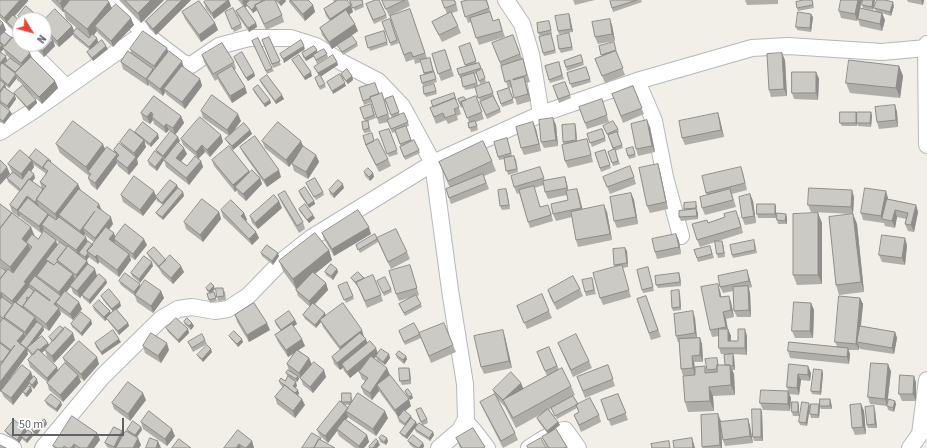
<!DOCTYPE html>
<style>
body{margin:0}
#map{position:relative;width:927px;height:448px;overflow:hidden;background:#f1efe8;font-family:"Source Sans 3",sans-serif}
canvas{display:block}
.north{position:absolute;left:12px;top:12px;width:40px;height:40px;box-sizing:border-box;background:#fff;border:1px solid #bfc1c3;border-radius:50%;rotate:127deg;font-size:11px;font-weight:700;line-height:16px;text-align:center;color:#5f6368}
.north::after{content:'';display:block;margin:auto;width:14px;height:18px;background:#ea4335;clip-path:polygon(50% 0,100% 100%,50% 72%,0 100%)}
.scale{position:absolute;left:12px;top:418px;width:112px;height:18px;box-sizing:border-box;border:2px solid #5f6368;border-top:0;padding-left:5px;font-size:12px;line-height:14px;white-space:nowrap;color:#5f6368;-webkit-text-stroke:3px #fff;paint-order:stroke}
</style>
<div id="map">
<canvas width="927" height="448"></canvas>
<div class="north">N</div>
<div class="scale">50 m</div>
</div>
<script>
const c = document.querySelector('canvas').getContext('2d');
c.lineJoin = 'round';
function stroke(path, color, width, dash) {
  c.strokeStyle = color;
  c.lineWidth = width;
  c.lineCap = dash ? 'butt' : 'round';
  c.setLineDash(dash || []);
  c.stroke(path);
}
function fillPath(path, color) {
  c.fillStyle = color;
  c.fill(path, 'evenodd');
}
const street = new Path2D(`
 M 113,0 L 144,33
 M 506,0 L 522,24 L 531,54 L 541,114
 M 0,21 L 20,41
 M 23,44 L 66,87
 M 927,44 L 926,48 L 927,145
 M 637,81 L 654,121 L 665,177 L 681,236
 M 0,132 L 33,111 L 144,33 L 183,63 L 191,65 L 219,46 L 249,38 L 291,38 L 316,46 L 343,63 L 378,81 L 402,106 L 433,163 L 450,290 L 465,384 L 466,418 L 465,421 L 460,430 L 439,448
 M 465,421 L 474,431 L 487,448
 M 0,442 L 13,448
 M 43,448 L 102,377 L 161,319 L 178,309 L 192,307 L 215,311 L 228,309 L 248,296 L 282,261 L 311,238 L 433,163 L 541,114 L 637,81 L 752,48 L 788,46 L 882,52 L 926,48
 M 529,448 C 539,442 554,431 565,430 L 578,448
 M 910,448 L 920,434 L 927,380`);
stroke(street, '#b5b8bc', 18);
stroke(street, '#fff', 16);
fillPath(new Path2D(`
 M 0,0 L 28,1 L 15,16 L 20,21 L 20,36 L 8,26 L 7,24 L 0,18 Z
 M 51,0 L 107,0 L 109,2 L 112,8 L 134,25 L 113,47 L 98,33 L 97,31 L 93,35 L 97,38 L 98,42 L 94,47 L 108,49 L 93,61 L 89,56 L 87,52 L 90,50 L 74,37 L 73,34 L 59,47 L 53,41 L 55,46 L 44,57 L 31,44 L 44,44 L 44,20 L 72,26 L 74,32 L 77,28 L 66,19 L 64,12 L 63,12 Z
 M 119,0 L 164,0 L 141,23 Z
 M 166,0 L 191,0 L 156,35 L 149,28 L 146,21 L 167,1 Z
 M 238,0 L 264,0 L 282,15 L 284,22 L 266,30 L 257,10 L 253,13 L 247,6 L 245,7 L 256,23 L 257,27 L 249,32 L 237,15 L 236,11 L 243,6 Z
 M 275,0 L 285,0 L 286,1 L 281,6 Z
 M 289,0 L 308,0 L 313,5 L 315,12 L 305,21 L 289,2 Z
 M 333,0 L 347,0 L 353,12 L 349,14 L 358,31 L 342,42 L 357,43 L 358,46 L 343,55 L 338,45 L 332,49 L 322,35 L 320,28 L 330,21 L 326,16 L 324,9 L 334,2 Z
 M 350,0 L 362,0 L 364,7 L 355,11 Z
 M 382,0 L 408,0 L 410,6 L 389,16 Z
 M 442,0 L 455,0 L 458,11 L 452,13 L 458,26 L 461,33 L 442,42 L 432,22 L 447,14 Z
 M 487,0 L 493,21 L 499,19 L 505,37 L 479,45 L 471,22 L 468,23 L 461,2 Z
 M 573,0 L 595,0 L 575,5 Z
 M 611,0 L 641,0 L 642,2 L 613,12 L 610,1 Z
 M 745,0 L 778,0 L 778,4 L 747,5 Z
 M 812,0 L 814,8 L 798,11 L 797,8 Z
 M 862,0 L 860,8 L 876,11 L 874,8 L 894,6 L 891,16 L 882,13 L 885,20 L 882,31 L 860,26 L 858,19 L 857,21 L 841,18 L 839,11 Z
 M 875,0 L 873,10 L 863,8 L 862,5 Z
 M 907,0 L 924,0 L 923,5 L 908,2 Z
 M 204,2 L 231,6 L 214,19 L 206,9 Z
 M 367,8 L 386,15 L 387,18 L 374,24 Z
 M 410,9 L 427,58 L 431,61 L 437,82 L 423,86 L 420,76 L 424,75 L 421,62 L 415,64 L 414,59 L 406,62 L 390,16 Z
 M 182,12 L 215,23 L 218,30 L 201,42 L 185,19 Z
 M 225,12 L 241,24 L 242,28 L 234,32 Z
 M 34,13 L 36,17 L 33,20 L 20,20 L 18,16 Z
 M 569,14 L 570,17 L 573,32 L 559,34 L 558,31 Z
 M 813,17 L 811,32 L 797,30 L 796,27 Z
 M 390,19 L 399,43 L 391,46 L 382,22 Z
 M 0,20 L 3,23 L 6,30 L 4,32 L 32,58 L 55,81 L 58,88 L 42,104 L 24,87 L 36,100 L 37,103 L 29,111 L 16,96 L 14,93 L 23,85 L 17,80 L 17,78 L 9,88 L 5,85 L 6,88 L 16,99 L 9,109 L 0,103 ZM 3,46 L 4,47 L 3,48 L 6,55 L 10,58 L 5,64 L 6,66 L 4,64 L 7,60 L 1,52 L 4,49 Z
 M 550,24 L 552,34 L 551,34 L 556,53 L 544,56 L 543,53 L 551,34 L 540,36 L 538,33 Z
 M 612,25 L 615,41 L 598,44 L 595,37 Z
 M 384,31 L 388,45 L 370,51 L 365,37 Z
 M 513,35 L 525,66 L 530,82 L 526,83 L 531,101 L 517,105 L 512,87 L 509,88 L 514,103 L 502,107 L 497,92 L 508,88 L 501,66 L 492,43 Z
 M 269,37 L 281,65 L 273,68 L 262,40 Z
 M 570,37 L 573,50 L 561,53 L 559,49 Z
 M 252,41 L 272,68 L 274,71 L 267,74 Z
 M 614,42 L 617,54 L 625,75 L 605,83 L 595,59 L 602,56 L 599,46 Z
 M 470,43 L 477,64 L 479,63 L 481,70 L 482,69 L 486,82 L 480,84 L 477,73 L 475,74 L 478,86 L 489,82 L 494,96 L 501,112 L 487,119 L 480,102 L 485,100 L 480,101 L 475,88 L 465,90 L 461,78 L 460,78 L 457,69 L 466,67 L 459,47 Z
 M 167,48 L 168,52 L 184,68 L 200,79 L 202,86 L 185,109 L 167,95 L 165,92 L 163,96 L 150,86 L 149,84 L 148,86 L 123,69 L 121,62 L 132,54 L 130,49 Z
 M 445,50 L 454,76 L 441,81 L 432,54 Z
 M 317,52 L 327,54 L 328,57 L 317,64 L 314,56 L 306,61 L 303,57 L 302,53 Z
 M 202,55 L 234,62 L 236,69 L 234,70 L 245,87 L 247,93 L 232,103 L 219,82 L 218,79 L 215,81 L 204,62 Z
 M 581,55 L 584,65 L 567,71 L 564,61 Z
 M 234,57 L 254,73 L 255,76 L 248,81 L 235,60 Z
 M 292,60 L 312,76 L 305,80 L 294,63 Z
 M 785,60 L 787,96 L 771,97 L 769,90 Z
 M 337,62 L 338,65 L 321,76 L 326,87 L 320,90 L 315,78 L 319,76 L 314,67 Z
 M 559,62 L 564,79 L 550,83 L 545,66 Z
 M 899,66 L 903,76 L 900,98 L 850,93 L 846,83 Z
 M 586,67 L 591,82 L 572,88 L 567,73 Z
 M 816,72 L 819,79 L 818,100 L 794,99 L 792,93 Z
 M 341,74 L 352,76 L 353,80 L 348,84 L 342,77 Z
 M 260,80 L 284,99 L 276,104 L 261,83 Z
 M 565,82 L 571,98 L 559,103 L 553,86 Z
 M 434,84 L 437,94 L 426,97 L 424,94 Z
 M 633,86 L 644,114 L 623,123 L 612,94 Z
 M 359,88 L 379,94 L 384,100 L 390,119 L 392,118 L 385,99 L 393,96 L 400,115 L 408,122 L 409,126 L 406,127 L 412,142 L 419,150 L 420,153 L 405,160 L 400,147 L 401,147 L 395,132 L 392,133 L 388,122 L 379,124 L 372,102 L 364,105 Z
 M 253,89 L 270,100 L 271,103 L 265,107 L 254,92 Z
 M 454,93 L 461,114 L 457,116 L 458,120 L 448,124 L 446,120 L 436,124 L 430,108 L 433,107 Z
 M 154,96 L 181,116 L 184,123 L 175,135 L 180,141 L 178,142 L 187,154 L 181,161 L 187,166 L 198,158 L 183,145 L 181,139 L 221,135 L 223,142 L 210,157 L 205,152 L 198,159 L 201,161 L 203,167 L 189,185 L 166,167 L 164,160 L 165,159 L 163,158 L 164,160 L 157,171 L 149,165 L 148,161 L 157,153 L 156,150 L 171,132 L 169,130 L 166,133 L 154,124 L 153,120 L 150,124 L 143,120 L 141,113 Z
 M 476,96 L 484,119 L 476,122 L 478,130 L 471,132 L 468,123 L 469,122 L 463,107 L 461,108 L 458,99 L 466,100 Z
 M 0,103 L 10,111 L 12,114 L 4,124 L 0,122 Z
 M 371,104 L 376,118 L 368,121 L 371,132 L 364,133 L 363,130 L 365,121 L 360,108 Z
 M 895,105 L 897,112 L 898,127 L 879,129 L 877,122 Z
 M 604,106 L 609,122 L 587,129 L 579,107 Z
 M 201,111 L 241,121 L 232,133 L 250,130 L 252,134 L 233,150 L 227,142 L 225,139 L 229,136 L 203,118 Z
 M 856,112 L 857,115 L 871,112 L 872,116 L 871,127 L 858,126 L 857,123 L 857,126 L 842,126 L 840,123 Z
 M 718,113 L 720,120 L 724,137 L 685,145 L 682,138 Z
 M 575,124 L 576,128 L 577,141 L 587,139 L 589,146 L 593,162 L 568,168 L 565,161 L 564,145 L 563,142 Z
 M 556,125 L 558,146 L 544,148 L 541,142 Z
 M 603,126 L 618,129 L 619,132 L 618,133 L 623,148 L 615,151 L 620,164 L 613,166 L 608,152 L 613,150 L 609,137 Z
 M 650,127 L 655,152 L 638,156 L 636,149 Z
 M 389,129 L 398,154 L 389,157 L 379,132 Z
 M 536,129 L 541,151 L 524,155 L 521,148 Z
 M 602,129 L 606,141 L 592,147 L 587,134 Z
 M 135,132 L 159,138 L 151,147 L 144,142 L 146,147 L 137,159 L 138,164 L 129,175 L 118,166 L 117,163 L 97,190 L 91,185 L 88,178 L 89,176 L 60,153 L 56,144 L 105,149 L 114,152 L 114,150 L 122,145 L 120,142 L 136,134 Z
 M 262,141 L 303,147 L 316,155 L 319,162 L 308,179 L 294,171 L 292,164 L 297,157 L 289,167 L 265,148 Z
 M 374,141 L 388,159 L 391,166 L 379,172 L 369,152 L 366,145 Z
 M 508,141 L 512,156 L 516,159 L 518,172 L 508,175 L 504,159 L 499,160 L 498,157 Z
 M 240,147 L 281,177 L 267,187 L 243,153 Z
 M 633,147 L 636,157 L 629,159 L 628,156 Z
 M 605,150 L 611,168 L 601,172 L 595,153 Z
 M 29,158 L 52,164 L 80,190 L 102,210 L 113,224 L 109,229 L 116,237 L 147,245 L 135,260 L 129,256 L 131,260 L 119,277 L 99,262 L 98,264 L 90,258 L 89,257 L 87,260 L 88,264 L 97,276 L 106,280 L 107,283 L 90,304 L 83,298 L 82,295 L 80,298 L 73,293 L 71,287 L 66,292 L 82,309 L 73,320 L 60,311 L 61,314 L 49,331 L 43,327 L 44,330 L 35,342 L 49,345 L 52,342 L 51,341 L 49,337 L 75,340 L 54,363 L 47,357 L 45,350 L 42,353 L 58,370 L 65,363 L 63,358 L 99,364 L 84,381 L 79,377 L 81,382 L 63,402 L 49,390 L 47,382 L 30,367 L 28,360 L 32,356 L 28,351 L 27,352 L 28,354 L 0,392 L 0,267 L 6,271 L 0,266 L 0,204 L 31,227 L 34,236 L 38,239 L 58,245 L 60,243 L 45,232 L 44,230 L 41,233 L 21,218 L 20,216 L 19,217 L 12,212 L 10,205 L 20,192 L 8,182 L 7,178 L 12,172 L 8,164 ZM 33,164 L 45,173 L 46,175 L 40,182 L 42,189 L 32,181 L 35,178 L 31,172 L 34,167 ZM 85,234 L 85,235 L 94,242 L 93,245 L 88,242 L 84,235 Z
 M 212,160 L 250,172 L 260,178 L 262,184 L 246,201 L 238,194 L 237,190 L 235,192 L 214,166 Z
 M 492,161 L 496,171 L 484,176 L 489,189 L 451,204 L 446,189 L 450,188 L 443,172 L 439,162 Z
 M 658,164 L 660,171 L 668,209 L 650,213 L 647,206 Z
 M 540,167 L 545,181 L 565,177 L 567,184 L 568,191 L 577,189 L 579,195 L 582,210 L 607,212 L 612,240 L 578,247 L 576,240 L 572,217 L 556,221 L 553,214 L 568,200 L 567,195 L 548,199 L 545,192 L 544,185 L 534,188 L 540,207 L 551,212 L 553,221 L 530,228 L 519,193 L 517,194 L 514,187 Z
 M 741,167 L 743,173 L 747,190 L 732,194 L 736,207 L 705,215 L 702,208 L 707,195 L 706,193 Z
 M 364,172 L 373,173 L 374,177 L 370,181 L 365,176 Z
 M 603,177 L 634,177 L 636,184 L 610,194 Z
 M 306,183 L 323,192 L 324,195 L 316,200 L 308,187 Z
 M 177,185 L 178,188 L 183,192 L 184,196 L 163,220 L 158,216 L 156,213 L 163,205 L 157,201 L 156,198 L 143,216 L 123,202 L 121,195 L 156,197 Z
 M 344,188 L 334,198 L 330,194 L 329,190 Z
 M 299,191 L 314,201 L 315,204 L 309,208 L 300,195 Z
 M 507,192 L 510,209 L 502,210 L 500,206 Z
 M 631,193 L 634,200 L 638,224 L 617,228 L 614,221 Z
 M 750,194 L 753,201 L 756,223 L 745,225 L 742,218 Z
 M 278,195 L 303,222 L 305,229 L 299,233 L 281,202 Z
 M 854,197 L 853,214 L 857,224 L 864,292 L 839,295 L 836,285 L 853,214 L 811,212 L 808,205 Z
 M 888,198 L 888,199 L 916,205 L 918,212 L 914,232 L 908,231 L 905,224 L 906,219 L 897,217 L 895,228 L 885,226 L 884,223 L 863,220 L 861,213 Z
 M 775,204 L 776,207 L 776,218 L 758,218 L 757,214 Z
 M 697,205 L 698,219 L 681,221 L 679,217 L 684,210 L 684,209 Z
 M 282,208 L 258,229 L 252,223 L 250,216 Z
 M 299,209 L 315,218 L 309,223 L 300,212 Z
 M 221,210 L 244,213 L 247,220 L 246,221 L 256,232 L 259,238 L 252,245 L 223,217 Z
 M 219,212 L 221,219 L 203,242 L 186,229 L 184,222 Z
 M 818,213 L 822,223 L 822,284 L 797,285 L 793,275 Z
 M 739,217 L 743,233 L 718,241 L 722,241 L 723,244 L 725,257 L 718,258 L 717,254 L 715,242 L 700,247 L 697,240 L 708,223 Z
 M 787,217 L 787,224 L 778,224 L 777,220 Z
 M 322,233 L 371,234 L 334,256 L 324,239 Z
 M 676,234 L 679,241 L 681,254 L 657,259 L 655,252 Z
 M 377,238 L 407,252 L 410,259 L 391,269 L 378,242 L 360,253 L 356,245 Z
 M 755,243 L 757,253 L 733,258 L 732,255 Z
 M 907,245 L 905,265 L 882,262 L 879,255 Z
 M 710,246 L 714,258 L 698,262 L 694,250 Z
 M 625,248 L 627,251 L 628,267 L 622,268 L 631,297 L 603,305 L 600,298 L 615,267 L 614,265 Z
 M 329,250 L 332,260 L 315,274 L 326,283 L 328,290 L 315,304 L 326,316 L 364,337 L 366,339 L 367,343 L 376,348 L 378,353 L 389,354 L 390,358 L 385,365 L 377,360 L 376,357 L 374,359 L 390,375 L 411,406 L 405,411 L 412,419 L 416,422 L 417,425 L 407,439 L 402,436 L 400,433 L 405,426 L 399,422 L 398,418 L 400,415 L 398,417 L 379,391 L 372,400 L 364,394 L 361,387 L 365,381 L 362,379 L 359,372 L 362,368 L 350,378 L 344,371 L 343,368 L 340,370 L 334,364 L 332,357 L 340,350 L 323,327 L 321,322 L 316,328 L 305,319 L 303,315 L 310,307 L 298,296 L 296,290 L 296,289 L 283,271 L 279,261 Z
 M 147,253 L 166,260 L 184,272 L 173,284 L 162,274 L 160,270 L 149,257 Z
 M 261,253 L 279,256 L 273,265 L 262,256 Z
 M 410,265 L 419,295 L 417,296 L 422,307 L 405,316 L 399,304 L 412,297 L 399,301 L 396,294 Z
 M 153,266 L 140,283 L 132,276 L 131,273 Z
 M 337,269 L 338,272 L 333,280 L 326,275 L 325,272 Z
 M 747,270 L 749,277 L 752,287 L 749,288 L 750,293 L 751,317 L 737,317 L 734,311 L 733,291 L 723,293 L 720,287 Z
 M 649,271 L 654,291 L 643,293 L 642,290 Z
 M 679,273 L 680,276 L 681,286 L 658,288 L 656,285 Z
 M 351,278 L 364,278 L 381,295 L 383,301 L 367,308 L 358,287 L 353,281 Z
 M 592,278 L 596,294 L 586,296 L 585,292 Z
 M 119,281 L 140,287 L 161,291 L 164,298 L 153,313 L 137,302 L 135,296 L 121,285 Z
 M 377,281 L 391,289 L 392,292 L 384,296 Z
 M 206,288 L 215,289 L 212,292 L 214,292 L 217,301 L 210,303 L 209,300 L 209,293 L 207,291 Z
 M 580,289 L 583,296 L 557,310 L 550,297 L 548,290 Z
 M 340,290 L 353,296 L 354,299 L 346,303 Z
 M 225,291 L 226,300 L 218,301 L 217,297 Z
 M 720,291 L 721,297 L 731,302 L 734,317 L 726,319 L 728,329 L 731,336 L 731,341 L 738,341 L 747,336 L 747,355 L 733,354 L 734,357 L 735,370 L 732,370 L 734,374 L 735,395 L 713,396 L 714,411 L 688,412 L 685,402 L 694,375 L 683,376 L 681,369 L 679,342 L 678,342 L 676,336 L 695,318 L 697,338 L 700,338 L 702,344 L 703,362 L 694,362 L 695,367 L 705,366 L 708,373 L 707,370 L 717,358 L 718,365 L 725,365 L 728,354 L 721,354 L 719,348 L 719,336 L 712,337 L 710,330 Z
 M 680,294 L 681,310 L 673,311 L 672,308 Z
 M 101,296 L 121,306 L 117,310 L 128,323 L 129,326 L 119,335 L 108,321 L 107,319 L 105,321 L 94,310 L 93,306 L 110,311 L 111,314 L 113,312 L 103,300 Z
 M 646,296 L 661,337 L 651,340 L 637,299 Z
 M 860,298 L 863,304 L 861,326 L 895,332 L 897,338 L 894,354 L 860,349 L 859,347 L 859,350 L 848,350 L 850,354 L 849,364 L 790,358 L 788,351 L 837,346 L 835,342 Z
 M 811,303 L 814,310 L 813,338 L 795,338 L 792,331 Z
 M 517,306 L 549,311 L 552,318 L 527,329 Z
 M 235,315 L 270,330 L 249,342 L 237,322 Z
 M 91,320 L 92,324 L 82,336 L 72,327 L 71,324 Z
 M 295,320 L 297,324 L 293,326 L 305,346 L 298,350 L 309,358 L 312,365 L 326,377 L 313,393 L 303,385 L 301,379 L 298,377 L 299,379 L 297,382 L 293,380 L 297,386 L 295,388 L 299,393 L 298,395 L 305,405 L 295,418 L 277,404 L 275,397 L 283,387 L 280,384 L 279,381 L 285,381 L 288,377 L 286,373 L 289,371 L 287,364 L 295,353 L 288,357 L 278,342 L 275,335 L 281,331 L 276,325 L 275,321 Z
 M 184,322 L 192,323 L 194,326 L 191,330 L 185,325 Z
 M 166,328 L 188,329 L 189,333 L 179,343 L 168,332 Z
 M 399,331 L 420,334 L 421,338 L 405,345 Z
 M 419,333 L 453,345 L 456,352 L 431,363 Z
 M 229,336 L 243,342 L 238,347 L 231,339 Z
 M 505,337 L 512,368 L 484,374 L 481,367 Z
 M 205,340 L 207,344 L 193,352 L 188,342 Z
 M 121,342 L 102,355 L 96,347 L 95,343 Z
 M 558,343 L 589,361 L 592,368 L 573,377 L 561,350 Z
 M 143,346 L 169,350 L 161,363 L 145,353 Z
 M 549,347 L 559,370 L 571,386 L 575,395 L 573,396 L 578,404 L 599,415 L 601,422 L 581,432 L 574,415 L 579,412 L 577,408 L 557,419 L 551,408 L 549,410 L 560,425 L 553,430 L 567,448 L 547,448 L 545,444 L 542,437 L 548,434 L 538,421 L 537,418 L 543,413 L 516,428 L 505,407 L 496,397 L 515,433 L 518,440 L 503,448 L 483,409 L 480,402 L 495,396 L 493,390 L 524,389 L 547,376 L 537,352 Z
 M 212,352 L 203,362 L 199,358 L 197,355 Z
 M 396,355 L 407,359 L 404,364 L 397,358 Z
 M 789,364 L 811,373 L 810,381 L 801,380 L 799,395 L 789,394 L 791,398 L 790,411 L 763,410 L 760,403 L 788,391 L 787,387 Z
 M 608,365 L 615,386 L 585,398 L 577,377 Z
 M 409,368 L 410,371 L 411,384 L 402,385 L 400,381 Z
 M 822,370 L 823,374 L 821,395 L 812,394 L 811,391 Z
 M 891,371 L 887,405 L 895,401 L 896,404 L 894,412 L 888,410 L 887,406 L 870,404 L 868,397 Z
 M 31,372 L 33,377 L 38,383 L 34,389 L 30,386 L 29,384 L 13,405 L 4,397 L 1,391 Z
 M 914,376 L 916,383 L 916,401 L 902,401 L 899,394 Z
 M 31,387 L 32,391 L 27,397 L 25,396 L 23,392 Z
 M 405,391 L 413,398 L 410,400 L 406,394 Z
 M 618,394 L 628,420 L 611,426 L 601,400 Z
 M 352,397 L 352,401 L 388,418 L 376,436 L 349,418 L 348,417 L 346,420 L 367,435 L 369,442 L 364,448 L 355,448 L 339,436 L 337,431 L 328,443 L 320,436 L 317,430 L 343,404 L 342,402 ZM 345,405 L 350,405 L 348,408 Z
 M 146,400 L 130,421 L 114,409 L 112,403 Z
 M 45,401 L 62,405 L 57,412 L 47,405 Z
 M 831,402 L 832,409 L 821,409 L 820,406 Z
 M 819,404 L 820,407 L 819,418 L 811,418 L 810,414 Z
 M 861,404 L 864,411 L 866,434 L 855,435 L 852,428 Z
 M 799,406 L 799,416 L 793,416 L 792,412 Z
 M 810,407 L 807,426 L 800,425 L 799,422 Z
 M 875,410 L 877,428 L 868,428 L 867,425 Z
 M 762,412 L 763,441 L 754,441 L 753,437 Z
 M 417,414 L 427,419 L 428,423 L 423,425 L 433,432 L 434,435 L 430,441 L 416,432 L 415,429 L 422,425 Z
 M 748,419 L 750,426 L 753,443 L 725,446 L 723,440 L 721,424 L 722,448 L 703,448 L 702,447 L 721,421 L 721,422 Z
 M 141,422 L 175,436 L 167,446 L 143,429 Z
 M 40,426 L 41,429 L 36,436 L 33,433 L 32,430 Z
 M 141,427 L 142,430 L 137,437 L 141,445 L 139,448 L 109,448 L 107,447 L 105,443 L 122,431 L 123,434 L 118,446 L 128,432 L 127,430 Z
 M 25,428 L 27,431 L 32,433 L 33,436 L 27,443 L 23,440 L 22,438 L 19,443 L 7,434 L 5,431 Z
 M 97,433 L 100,440 L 94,448 L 54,448 L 53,446 Z
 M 379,438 L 388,441 L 386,445 L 380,442 Z
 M 456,438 L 485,448 L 460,448 Z
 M 252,441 L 254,448 L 224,448 Z
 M 408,441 L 423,443 L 424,446 L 423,448 L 414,448 L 410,445 Z`), '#afaea9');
fillPath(new Path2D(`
 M 20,0 L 28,0 L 28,1 L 8,23 L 7,22 L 7,24 L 4,18 Z
 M 62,0 L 75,0 L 63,9 L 64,12 L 63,12 L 60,3 Z
 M 151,0 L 164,0 L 141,23 L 138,13 Z
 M 182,0 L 191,0 L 156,35 L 153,29 Z
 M 228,0 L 229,0 L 231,6 L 214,19 L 212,13 Z
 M 243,0 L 254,0 L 246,4 L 247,6 L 245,8 L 242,1 Z
 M 282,0 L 285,0 L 286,1 L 281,6 L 279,2 Z
 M 858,0 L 862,0 L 857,21 L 855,14 Z
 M 873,0 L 875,0 L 873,10 L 872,7 Z
 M 921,0 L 924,0 L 923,5 Z
 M 109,2 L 113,12 L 95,26 L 97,31 L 91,39 L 87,29 Z
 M 893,2 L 894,6 L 891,16 L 890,12 Z
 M 313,5 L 315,12 L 305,21 L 303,14 Z
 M 351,5 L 353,12 L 333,25 L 330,19 Z
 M 255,6 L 257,10 L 253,13 L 252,10 Z
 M 34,13 L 36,17 L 33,20 L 29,20 Z
 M 882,13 L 885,20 L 882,31 L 880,24 Z
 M 569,14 L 570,17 L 573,32 L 571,29 Z
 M 811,14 L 813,17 L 811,32 L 810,28 Z
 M 131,18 L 134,25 L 113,47 L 111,41 Z
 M 610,19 L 612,25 L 615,41 L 612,34 Z
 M 3,23 L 6,30 L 0,37 L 0,27 Z
 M 215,23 L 218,30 L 201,42 L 199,35 Z
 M 256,23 L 257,27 L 249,32 L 248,28 Z
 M 355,24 L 358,31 L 332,49 L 329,42 Z
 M 72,26 L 75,33 L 59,47 L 57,41 Z
 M 97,38 L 98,42 L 91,50 L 89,47 Z
 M 53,40 L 55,46 L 44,57 L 42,51 Z
 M 2,45 L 4,49 L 0,52 L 0,48 Z
 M 106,46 L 108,49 L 93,61 L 92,58 Z
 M 304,46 L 305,49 L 284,63 L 283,59 Z
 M 167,48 L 169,55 L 157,73 L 154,66 Z
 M 317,50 L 318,54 L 306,61 L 305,58 Z
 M 30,53 L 33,60 L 24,70 L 21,63 Z
 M 782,53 L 785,60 L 787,96 L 784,89 Z
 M 6,56 L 7,60 L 1,67 L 0,63 Z
 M 182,61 L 184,68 L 164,89 L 165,92 L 163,96 L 160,89 Z
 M 337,62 L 338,65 L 320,77 L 318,73 Z
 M 899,66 L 903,76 L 900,98 L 896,88 Z
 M 153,69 L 155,75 L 147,79 L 149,84 L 148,86 L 146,79 Z
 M 311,72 L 312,76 L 305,80 L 304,77 Z
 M 816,72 L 819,79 L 818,100 L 816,93 Z
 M 254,73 L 255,76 L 248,81 L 246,78 Z
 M 16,75 L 17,78 L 9,88 L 8,85 Z
 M 352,76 L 353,80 L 348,84 L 346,81 Z
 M 524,77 L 526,84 L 531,101 L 528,94 Z
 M 200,79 L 202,86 L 185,109 L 182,102 Z
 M 55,81 L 58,88 L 42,104 L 39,97 Z
 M 345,83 L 346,86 L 333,94 L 332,91 Z
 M 5,84 L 6,88 L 0,96 L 0,91 Z
 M 245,87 L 247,93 L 232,103 L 230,96 Z
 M 15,95 L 16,99 L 9,109 L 7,106 Z
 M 282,95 L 284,99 L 276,104 L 275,101 Z
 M 36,100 L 37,103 L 29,111 L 27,107 Z
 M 270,100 L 271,103 L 265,107 L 264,104 Z
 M 895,105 L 897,112 L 898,127 L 896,120 Z
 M 10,111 L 12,114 L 4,124 L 3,121 Z
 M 151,112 L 153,118 L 152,117 L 153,120 L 150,124 L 147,117 Z
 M 856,112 L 857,115 L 857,126 L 856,123 Z
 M 871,112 L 872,116 L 871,127 L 870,123 Z
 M 718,113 L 720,120 L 724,137 L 721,130 Z
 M 238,114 L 241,121 L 230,136 L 227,130 Z
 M 181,116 L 184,123 L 175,135 L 173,128 Z
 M 553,118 L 556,125 L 558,146 L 556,140 Z
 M 647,120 L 650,127 L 655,152 L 652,146 Z
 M 533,122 L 536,129 L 541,151 L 539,144 Z
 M 166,124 L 169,130 L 166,133 L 164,127 Z
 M 575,124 L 576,128 L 577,144 L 576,140 Z
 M 250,130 L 252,134 L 233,150 L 232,146 Z
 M 158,134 L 159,138 L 151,147 L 150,144 Z
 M 221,135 L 223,142 L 210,157 L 207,150 Z
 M 178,137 L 180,141 L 165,159 L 163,156 Z
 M 144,140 L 146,147 L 137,159 L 138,164 L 129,175 L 127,168 L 136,157 L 134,153 Z
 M 301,141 L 304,148 L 289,167 L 286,160 Z
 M 103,144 L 107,154 L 88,172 L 90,176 L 86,167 Z
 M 202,145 L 205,152 L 198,159 L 196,152 Z
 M 184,148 L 187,154 L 179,164 L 176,158 Z
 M 117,154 L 119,161 L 116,159 L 117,163 L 97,190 L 95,183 Z
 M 316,155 L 319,162 L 308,179 L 306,172 Z
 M 163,157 L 164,160 L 157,171 L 155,167 Z
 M 32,160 L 34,167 L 23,181 L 21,174 Z
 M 201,161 L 203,167 L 189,185 L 186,178 Z
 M 658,164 L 660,171 L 668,209 L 666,202 Z
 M 7,167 L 10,174 L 0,185 L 0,175 Z
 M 279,170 L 281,177 L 267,187 L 264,180 Z
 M 249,171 L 252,178 L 235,187 L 237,190 L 235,192 L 233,185 Z
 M 373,173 L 374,177 L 370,181 L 369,177 Z
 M 34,174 L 35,178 L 22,194 L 21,190 Z
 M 565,177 L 567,184 L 569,195 L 567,188 Z
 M 260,178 L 262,184 L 246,201 L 243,194 Z
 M 78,184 L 82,193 L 59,215 L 61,220 L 59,224 L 55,214 Z
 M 343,184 L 344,188 L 334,198 L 333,194 Z
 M 177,185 L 178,188 L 164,206 L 162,203 Z
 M 506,189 L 507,192 L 510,209 L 509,205 Z
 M 577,189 L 579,195 L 584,215 L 581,208 Z
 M 852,190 L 854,197 L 853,214 L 851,207 Z
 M 154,191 L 157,198 L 143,216 L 140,210 Z
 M 886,191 L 888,198 L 885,220 L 882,219 L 881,216 Z
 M 183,192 L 184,196 L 163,220 L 162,217 Z
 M 631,193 L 634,200 L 638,224 L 636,217 Z
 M 750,194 L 753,201 L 756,223 L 754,216 Z
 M 27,196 L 30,203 L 18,211 L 20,216 L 19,217 L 17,210 Z
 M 36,200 L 39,206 L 37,208 L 35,202 Z
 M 279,201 L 282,208 L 258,229 L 255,223 Z
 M 314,201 L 315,204 L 309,208 L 308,205 Z
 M 99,204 L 102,211 L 97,207 Z
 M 775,204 L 776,207 L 776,218 L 775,214 Z
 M 604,205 L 607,212 L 612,240 L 610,234 Z
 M 916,205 L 918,212 L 914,232 L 911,225 Z
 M 696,209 L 698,213 L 698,219 L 697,216 Z
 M 895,210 L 897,217 L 895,228 L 892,221 Z
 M 95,211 L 97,218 L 83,228 L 85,234 L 82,238 L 80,231 Z
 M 219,212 L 221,219 L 203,242 L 200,235 Z
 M 244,213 L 247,220 L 243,223 L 241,216 Z
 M 818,213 L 822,223 L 822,284 L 818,275 Z
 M 48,214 L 51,220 L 42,225 L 44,230 L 41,233 L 39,226 Z
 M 786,214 L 787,217 L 787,224 L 785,221 Z
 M 853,214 L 857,224 L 864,292 L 861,282 Z
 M 313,215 L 315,218 L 309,223 L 307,220 Z
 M 111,217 L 113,224 L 98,245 L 95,238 Z
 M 31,227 L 35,237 L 28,244 L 32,254 L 14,277 L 10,267 L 22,239 Z
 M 369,227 L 371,234 L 334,256 L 332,249 Z
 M 256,232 L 259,238 L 252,245 L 249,239 Z
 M 114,233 L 116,239 L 114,239 L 115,241 L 111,246 L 109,239 Z
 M 676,234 L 679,241 L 681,254 L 679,247 Z
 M 86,237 L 88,243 L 79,253 L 80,255 L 79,257 L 76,250 Z
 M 905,238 L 907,245 L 905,265 L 902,258 Z
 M 144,239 L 147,245 L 135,260 L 133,254 Z
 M 56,240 L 58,247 L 46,260 L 47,262 L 30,285 L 29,284 L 29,286 L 14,306 L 12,301 L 24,282 Z
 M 722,241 L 723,244 L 725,257 L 724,253 Z
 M 625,248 L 627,251 L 628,267 L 627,263 Z
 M 329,250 L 332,260 L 296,289 L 293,279 Z
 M 88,253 L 89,257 L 86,261 L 85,257 Z
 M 278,253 L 279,256 L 273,265 L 272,261 Z
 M 129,254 L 131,260 L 119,277 L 117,270 Z
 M 97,255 L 99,262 L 98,264 L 95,257 Z
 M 87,261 L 90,268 L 79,282 L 76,275 Z
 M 152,262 L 153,266 L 140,283 L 139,279 Z
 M 181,266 L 184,272 L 173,284 L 171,278 Z
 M 95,269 L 97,276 L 80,298 L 77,291 Z
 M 337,269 L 338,272 L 333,280 L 331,276 Z
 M 747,270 L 749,277 L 752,287 L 749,281 Z
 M 679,273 L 680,276 L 681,286 L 680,282 Z
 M 73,274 L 75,280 L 62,298 L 56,303 L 61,314 L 49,331 L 46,324 L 54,304 L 60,296 L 59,292 Z
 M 106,280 L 107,283 L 90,304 L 89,300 Z
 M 326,283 L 328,290 L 311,308 L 309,301 Z
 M 140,284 L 141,288 L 135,296 L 134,292 Z
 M 718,284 L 720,291 L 723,304 L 720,297 Z
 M 214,286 L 215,289 L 210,294 L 209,291 Z
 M 748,286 L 750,293 L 751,317 L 749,310 Z
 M 679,290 L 680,294 L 681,310 L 680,307 Z
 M 161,291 L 164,298 L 153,313 L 151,306 Z
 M 1,292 L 3,299 L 0,304 L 0,294 Z
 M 729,296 L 731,302 L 734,317 L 731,310 Z
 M 860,298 L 863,304 L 859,342 L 857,342 L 859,347 L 859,350 L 856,344 Z
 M 79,302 L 82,309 L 73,320 L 70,314 Z
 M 120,302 L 121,306 L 113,312 L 112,309 Z
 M 811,303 L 814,310 L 813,338 L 810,331 Z
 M 110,311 L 111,315 L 105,321 L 104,317 Z
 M 693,311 L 695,318 L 697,340 L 695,333 Z
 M 723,312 L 726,319 L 728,332 L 728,329 L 731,336 L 730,348 L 728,341 L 728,333 L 726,327 Z
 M 325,313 L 326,316 L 320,320 L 321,322 L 316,328 L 315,325 Z
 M 35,317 L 38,324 L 27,339 L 25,332 Z
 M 91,320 L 92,324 L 82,336 L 81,333 Z
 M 295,320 L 297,324 L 283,334 L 281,330 Z
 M 128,323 L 129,326 L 119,335 L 118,331 Z
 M 192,323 L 194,326 L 191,330 L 189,326 Z
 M 267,323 L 270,330 L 249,342 L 247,335 Z
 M 43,326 L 44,330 L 29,350 L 27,348 L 28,351 L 28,352 L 26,349 Z
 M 188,329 L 189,333 L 179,343 L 178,340 Z
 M 745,329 L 747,336 L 747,355 L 745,348 Z
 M 362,330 L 364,337 L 342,353 L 340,347 Z
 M 503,330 L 505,337 L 512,368 L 509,361 Z
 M 895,332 L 897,338 L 894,354 L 892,348 Z
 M 24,333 L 26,340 L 22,345 L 17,341 Z
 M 73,333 L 75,340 L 54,363 L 52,356 Z
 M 700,338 L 702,344 L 703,362 L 700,355 Z
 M 119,339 L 121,342 L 102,355 L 101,352 Z
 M 242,339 L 243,342 L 238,347 L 237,344 Z
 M 302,339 L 305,346 L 288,357 L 286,350 Z
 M 366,339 L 368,346 L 342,364 L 343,368 L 340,370 L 337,363 Z
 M 48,343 L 50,346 L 34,359 L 33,356 Z
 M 167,343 L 169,350 L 161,363 L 158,356 Z
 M 26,348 L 28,354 L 0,392 L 0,382 Z
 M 376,348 L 378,355 L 350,378 L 347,372 Z
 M 848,348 L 850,354 L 849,364 L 847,357 Z
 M 211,349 L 212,352 L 203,362 L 202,359 Z
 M 10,351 L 12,357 L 4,369 L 2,362 Z
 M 389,354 L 390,358 L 385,365 L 383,362 Z
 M 733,354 L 734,357 L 735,370 L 733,366 Z
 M 406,356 L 407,359 L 404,364 L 403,360 Z
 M 692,356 L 694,362 L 695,375 L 693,368 Z
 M 97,357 L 99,364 L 84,381 L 81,374 Z
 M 309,358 L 312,365 L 301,379 L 299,373 Z
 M 888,364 L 891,371 L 887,406 L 885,399 Z
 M 730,365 L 734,374 L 735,395 L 731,385 Z
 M 808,366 L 811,373 L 810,381 L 808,375 Z
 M 57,367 L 59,374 L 49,385 L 47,378 Z
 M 387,368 L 390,375 L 377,385 L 379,391 L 372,400 L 370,393 Z
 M 409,368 L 410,371 L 411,384 L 410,380 Z
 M 324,370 L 326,377 L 313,393 L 310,387 Z
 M 822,370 L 823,374 L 821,395 L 820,392 Z
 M 31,372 L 33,379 L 29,382 L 29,384 L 13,405 L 11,398 Z
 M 798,374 L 801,380 L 799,395 L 797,388 Z
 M 78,375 L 81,382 L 63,402 L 60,395 Z
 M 298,376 L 299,379 L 297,382 L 296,379 Z
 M 914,376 L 916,383 L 916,401 L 913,394 Z
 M 37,379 L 38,383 L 34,389 L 32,385 Z
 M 296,382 L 297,386 L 294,390 L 293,386 Z
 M 521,383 L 524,390 L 503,400 Z
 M 31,387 L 32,391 L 27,397 L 26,394 Z
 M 709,387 L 713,396 L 714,411 L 710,401 Z
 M 298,390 L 299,393 L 297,397 L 295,393 Z
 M 788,391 L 791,398 L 790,411 L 788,404 Z
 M 143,393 L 146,400 L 130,421 L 128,414 Z
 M 412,395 L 413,398 L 410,400 L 409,397 Z
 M 302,399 L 305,405 L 295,418 L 293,411 Z
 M 409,399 L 411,406 L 398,417 L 395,410 Z
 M 830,399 L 831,402 L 832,409 L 830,406 Z
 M 895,401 L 896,404 L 894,412 L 893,408 Z
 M 61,402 L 62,405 L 57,412 L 56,409 Z
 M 798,402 L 799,406 L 799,416 L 798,412 Z
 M 809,403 L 810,407 L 807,426 L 806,423 Z
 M 819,404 L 820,407 L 819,418 L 818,415 Z
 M 861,404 L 864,411 L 866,434 L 863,427 Z
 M 874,406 L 875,410 L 877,428 L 875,424 Z
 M 348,408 L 350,414 L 346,411 L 348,417 L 338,430 L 337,429 L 337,431 L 328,443 L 325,436 Z
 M 761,409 L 762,412 L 763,441 L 761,437 Z
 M 385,411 L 388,418 L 376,436 L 373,429 Z
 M 718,414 L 721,421 L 722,448 L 721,448 L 720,445 Z
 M 411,416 L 412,419 L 406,427 L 405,424 Z
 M 748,419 L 750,426 L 753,443 L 750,436 Z
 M 46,421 L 47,424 L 44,428 L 43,425 Z
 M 416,422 L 417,425 L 407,439 L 405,436 Z
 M 558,422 L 560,425 L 548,434 L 547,431 Z
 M 40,426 L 41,429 L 36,436 L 34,432 Z
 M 141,427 L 142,430 L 136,438 L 135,435 Z
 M 25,428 L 27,432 L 19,443 L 17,440 Z
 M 172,429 L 175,436 L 167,446 L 165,439 Z
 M 122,431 L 123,434 L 116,448 L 114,448 L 114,447 Z
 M 433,432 L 434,435 L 430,441 L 429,438 Z
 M 32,433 L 33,436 L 27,443 L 26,440 Z
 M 97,433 L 100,440 L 94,448 L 87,448 Z
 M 367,435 L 369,442 L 364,448 L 359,448 L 359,446 Z
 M 138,438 L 141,445 L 139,448 L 133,448 Z
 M 387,438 L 388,441 L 386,445 L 384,442 Z
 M 692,438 L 694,444 L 695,448 L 693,448 Z
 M 158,441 L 161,448 L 156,448 Z
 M 252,441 L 254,448 L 246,448 Z
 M 378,441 L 380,445 L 377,448 L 373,448 Z
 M 423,443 L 424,446 L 423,448 L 419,448 Z
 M 74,444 L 75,448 L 71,448 Z
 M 239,444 L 241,448 L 236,448 Z`), '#8f8d8a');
const building = new Path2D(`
 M 0,0 L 20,0 L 4,18 L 0,14 Z
 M 57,0 L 62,0 L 60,3 Z
 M 70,0 L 107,0 L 109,2 L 87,29 L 63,9 Z
 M 125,0 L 151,0 L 138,13 Z
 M 168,0 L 182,0 L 153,29 L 146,21 Z
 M 206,0 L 228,0 L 212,13 L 204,2 Z
 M 250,0 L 263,0 L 259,3 L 255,5 L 255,6 L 252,10 L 246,4 Z
 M 266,0 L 275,0 L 282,15 L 264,24 L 255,5 Z
 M 277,0 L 282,0 L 279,2 Z
 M 291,0 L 308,0 L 313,5 L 303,14 Z
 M 338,0 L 347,0 L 351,5 L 330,19 L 324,9 Z
 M 350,0 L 362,0 L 363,4 L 353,8 Z
 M 376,0 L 379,0 L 386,15 L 373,20 L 366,4 Z
 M 382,0 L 405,0 L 386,9 Z
 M 442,0 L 454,0 L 456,4 L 445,8 Z
 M 468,0 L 486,0 L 489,8 L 465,17 L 461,2 Z
 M 611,0 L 637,0 L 612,8 L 610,1 Z
 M 804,0 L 812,0 L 813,5 L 797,8 L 796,2 Z
 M 841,0 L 858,0 L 855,14 L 839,11 Z
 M 863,0 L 873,0 L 872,7 L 862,5 Z
 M 877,0 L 885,0 L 893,2 L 890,12 L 874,8 Z
 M 199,1 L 215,23 L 199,35 L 182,12 Z
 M 116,4 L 131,18 L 111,41 L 95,26 Z
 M 26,6 L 34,13 L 29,20 L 23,20 L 18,16 Z
 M 244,6 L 256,23 L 248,28 L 236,11 Z
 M 233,8 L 241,24 L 232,29 L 225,12 Z
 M 860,8 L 882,13 L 880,24 L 858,19 Z
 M 55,9 L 72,26 L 57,41 L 44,27 L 44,20 Z
 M 410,9 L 425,53 L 413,57 L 411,52 L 404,55 L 390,16 Z
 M 346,10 L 355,24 L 329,42 L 320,28 Z
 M 451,12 L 458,26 L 439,35 L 432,22 Z
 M 490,12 L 493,21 L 499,19 L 502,31 L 476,38 L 470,18 Z
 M 798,12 L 811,14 L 810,28 L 796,27 Z
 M 569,14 L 571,29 L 558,31 L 555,16 Z
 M 13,15 L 20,21 L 20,34 L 7,22 Z
 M 390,19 L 397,40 L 390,43 L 382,22 Z
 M 610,19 L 612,34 L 595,37 L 592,22 Z
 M 0,20 L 3,23 L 0,27 Z
 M 549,21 L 551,30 L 538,33 L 537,23 Z
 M 77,28 L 89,38 L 92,34 L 97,38 L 89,47 L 73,33 Z
 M 44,31 L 53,40 L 42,51 L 35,44 L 44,44 Z
 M 143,31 L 167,48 L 154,66 L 130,49 Z
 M 384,31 L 387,42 L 368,48 L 365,37 Z
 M 4,32 L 12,38 L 5,46 L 0,42 L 0,36 Z
 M 569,33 L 572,47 L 559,49 L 557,36 Z
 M 551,34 L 555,50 L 543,53 L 539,37 Z
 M 513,35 L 520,54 L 500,62 L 492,43 Z
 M 352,36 L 357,43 L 342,52 L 337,45 Z
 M 12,37 L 30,53 L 21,63 L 3,48 Z
 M 269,37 L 280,61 L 272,64 L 262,40 Z
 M 258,38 L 272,68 L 266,71 L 252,41 Z
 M 102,40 L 106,46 L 92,58 L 87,52 Z
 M 301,40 L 304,46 L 283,59 L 280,54 Z
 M 614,42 L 616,50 L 601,55 L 599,46 Z
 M 0,43 L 2,45 L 0,48 Z
 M 222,43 L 234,62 L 213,74 L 202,55 Z
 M 470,43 L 476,61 L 465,65 L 459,47 Z
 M 314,46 L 317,50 L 305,58 L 302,53 Z
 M 324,49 L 327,54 L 316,60 L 313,55 Z
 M 445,50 L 451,69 L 438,74 L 432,54 Z
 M 128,51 L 153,69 L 146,79 L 121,62 Z
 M 169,51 L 182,61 L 160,89 L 147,79 Z
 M 616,51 L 623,68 L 602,76 L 595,59 Z
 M 0,52 L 6,56 L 0,63 Z
 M 242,52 L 254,73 L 246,78 L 234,57 Z
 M 782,53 L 784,89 L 769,90 L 767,54 Z
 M 299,55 L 311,72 L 304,77 L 292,60 Z
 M 333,55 L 337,62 L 318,73 L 314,67 Z
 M 581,55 L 583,62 L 566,67 L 564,61 Z
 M 31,57 L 55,81 L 39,97 L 15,73 Z
 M 10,58 L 21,66 L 15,72 L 5,64 Z
 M 430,58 L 433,71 L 424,73 L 420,60 Z
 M 523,59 L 527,75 L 513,79 L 513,80 L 524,77 L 528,94 L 514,98 L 510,80 L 505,82 L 501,66 Z
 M 849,60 L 899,66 L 896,88 L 846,83 Z
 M 559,62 L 562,75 L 549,80 L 545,66 Z
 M 2,63 L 16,74 L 8,85 L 0,78 L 0,66 Z
 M 479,63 L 481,68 L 459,75 L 457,69 Z
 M 182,66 L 200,79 L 182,102 L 164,89 Z
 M 232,66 L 245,87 L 230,96 L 217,75 Z
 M 586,67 L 590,79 L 570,84 L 567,73 Z
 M 347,69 L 352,76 L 346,81 L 341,74 Z
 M 482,69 L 485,78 L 479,81 L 476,72 Z
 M 434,72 L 436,79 L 422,83 L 420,76 Z
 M 792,72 L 816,72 L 816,93 L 792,93 Z
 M 474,73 L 477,83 L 463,87 L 461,77 Z
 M 340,74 L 345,83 L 332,91 L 327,82 Z
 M 267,75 L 282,95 L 275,101 L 260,80 Z
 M 320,75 L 325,84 L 319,87 L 315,78 Z
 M 0,80 L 5,84 L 0,91 Z
 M 489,82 L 493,93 L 478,98 L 475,87 Z
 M 565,82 L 570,95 L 558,99 L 553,86 Z
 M 375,83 L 379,94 L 370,97 L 371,98 L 363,101 L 359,88 Z
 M 434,84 L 436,91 L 424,94 L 423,87 Z
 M 23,85 L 36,100 L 27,107 L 14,93 Z
 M 258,85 L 270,100 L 264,104 L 253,89 Z
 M 633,86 L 642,108 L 621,116 L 612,94 Z
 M 4,87 L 15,95 L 7,106 L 0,101 L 0,93 Z
 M 509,88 L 513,99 L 501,104 L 497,92 Z
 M 382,93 L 388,114 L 377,118 L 370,97 Z
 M 454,93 L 456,100 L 455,98 L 433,107 L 431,101 Z
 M 212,95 L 238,114 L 227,130 L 201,111 Z
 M 154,96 L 181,116 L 173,128 L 166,124 L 164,127 L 152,117 L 153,114 L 151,112 L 147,117 L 141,113 Z
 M 393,96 L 399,112 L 391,115 L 385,99 Z
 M 476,96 L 482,112 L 467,118 L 461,102 Z
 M 493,96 L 500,109 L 486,115 L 480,102 Z
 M 464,97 L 466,100 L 461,102 L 462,104 L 460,104 L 458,99 Z
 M 455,98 L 459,107 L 454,109 L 456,114 L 445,118 L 443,113 L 434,117 L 430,108 Z
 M 602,99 L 607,115 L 585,123 L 579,107 Z
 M 0,103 L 10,111 L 3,121 L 0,119 Z
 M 371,104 L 374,115 L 364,119 L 360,108 Z
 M 895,105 L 896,120 L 877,122 L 875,107 Z
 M 840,112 L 856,112 L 856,123 L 840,123 Z
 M 857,112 L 871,112 L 870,123 L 857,123 Z
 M 404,113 L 408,122 L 391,129 L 387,120 Z
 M 718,113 L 721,130 L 682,138 L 679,121 Z
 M 200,117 L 221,135 L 207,150 L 202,145 L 196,152 L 181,139 Z
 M 553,118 L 556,140 L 541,142 L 539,120 Z
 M 647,120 L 652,146 L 636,149 L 631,124 Z
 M 73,121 L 103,144 L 86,167 L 56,144 Z
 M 368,121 L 369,128 L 363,130 L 362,122 Z
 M 475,121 L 477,126 L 469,128 L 468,123 Z
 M 613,121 L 618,129 L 607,134 L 603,126 Z
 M 143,122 L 158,134 L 150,144 L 135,132 Z
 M 278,122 L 301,141 L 286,160 L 262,141 Z
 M 533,122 L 539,144 L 521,148 L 516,127 Z
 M 244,123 L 250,130 L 232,146 L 225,139 Z
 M 575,124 L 576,140 L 563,142 L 562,125 Z
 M 406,126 L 411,140 L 400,144 L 395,130 Z
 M 130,129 L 144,140 L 134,153 L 120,142 Z
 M 389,129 L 397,150 L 387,154 L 379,132 Z
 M 602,129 L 605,138 L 590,143 L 587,134 Z
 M 171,131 L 178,137 L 163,156 L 156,150 Z
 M 617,132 L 622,145 L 613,148 L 608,135 Z
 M 372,133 L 374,141 L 366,145 L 363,136 Z
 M 255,136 L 279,170 L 264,180 L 240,147 Z
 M 507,138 L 511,153 L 498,157 L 494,142 Z
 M 378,139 L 388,159 L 376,165 L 366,145 Z
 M 587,139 L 591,155 L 565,161 L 562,145 Z
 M 414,140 L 419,150 L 404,157 L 400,147 Z
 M 483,141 L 492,161 L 448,181 L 439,162 Z
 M 178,142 L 184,148 L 176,158 L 187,166 L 195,156 L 201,161 L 186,178 L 164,160 Z
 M 119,143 L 136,157 L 127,168 L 116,159 L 119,155 L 114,150 Z
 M 229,146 L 249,171 L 233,185 L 212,160 Z
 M 303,146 L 316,155 L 306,172 L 292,164 Z
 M 107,147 L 117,154 L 95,183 L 88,178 L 91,174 L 88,172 Z
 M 633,147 L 635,154 L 628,156 L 626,149 Z
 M 36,149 L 51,161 L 50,162 L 48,160 L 43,167 L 44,169 L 29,158 Z
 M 615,149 L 618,161 L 612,163 L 608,152 Z
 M 20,150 L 32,160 L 21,174 L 8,164 Z
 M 605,150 L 610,165 L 600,168 L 595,153 Z
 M 155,151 L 163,157 L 155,167 L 148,161 Z
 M 514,156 L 517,169 L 506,171 L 504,158 Z
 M 0,160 L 7,167 L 0,175 Z
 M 48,160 L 78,184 L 55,214 L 36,199 L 46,186 L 40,182 L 48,171 L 43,167 Z
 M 658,164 L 666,202 L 647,206 L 639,168 Z
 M 630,166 L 634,177 L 607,187 L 603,177 Z
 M 540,167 L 544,178 L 514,187 L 511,176 Z
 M 741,167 L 745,183 L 706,193 L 702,176 Z
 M 368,168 L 373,173 L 369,177 L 364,172 Z
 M 29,170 L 34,174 L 30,179 L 29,179 L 21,190 L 7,178 L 13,172 L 22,179 Z
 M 252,170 L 260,178 L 243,194 L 235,187 Z
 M 483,174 L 486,183 L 449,198 L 446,189 Z
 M 134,176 L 154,191 L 140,210 L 121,195 Z
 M 565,177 L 567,188 L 545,192 L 543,181 Z
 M 315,178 L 323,192 L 314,197 L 306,183 Z
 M 29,179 L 43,189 L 35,202 L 27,196 L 17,210 L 10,205 Z
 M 170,180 L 177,185 L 162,203 L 156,197 Z
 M 338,180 L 343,184 L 333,194 L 329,190 Z
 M 534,186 L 540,207 L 548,205 L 551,215 L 528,222 L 519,190 Z
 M 305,187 L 314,201 L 308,205 L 299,191 Z
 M 178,188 L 183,192 L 162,217 L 156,213 Z
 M 809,188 L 852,190 L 851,207 L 808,205 Z
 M 865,188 L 886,191 L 881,216 L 861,213 Z
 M 79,189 L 99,204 L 97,207 L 111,217 L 95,238 L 83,228 L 95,211 L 80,231 L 59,215 Z
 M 506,189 L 509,205 L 500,206 L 498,190 Z
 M 577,189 L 581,208 L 553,214 L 551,204 L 568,200 L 566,191 Z
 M 730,189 L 733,200 L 702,208 L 700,197 Z
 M 285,191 L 303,222 L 297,226 L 278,195 Z
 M 631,193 L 636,217 L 614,221 L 610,197 Z
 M 750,194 L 754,216 L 742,218 L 739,197 Z
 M 274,195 L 279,201 L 255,223 L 250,216 Z
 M 28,198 L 48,214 L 39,226 L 18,211 Z
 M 202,199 L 219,212 L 200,235 L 184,222 Z
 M 887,199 L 916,205 L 911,225 L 905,224 L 908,213 L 895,210 L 892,221 L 882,219 Z
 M 231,200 L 244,213 L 241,216 L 256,232 L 249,239 L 221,210 Z
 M 696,202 L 696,208 L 684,209 L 684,203 Z
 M 0,204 L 12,213 L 0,228 Z
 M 305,204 L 313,215 L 307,220 L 299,209 Z
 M 757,204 L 775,204 L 775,214 L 757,214 Z
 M 604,205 L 610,234 L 576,240 L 571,212 Z
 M 696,209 L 697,216 L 679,217 L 679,211 Z
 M 358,210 L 369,227 L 332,249 L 322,233 Z
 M 736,211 L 741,227 L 697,240 L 692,224 L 707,220 L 708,223 L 725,217 L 724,214 Z
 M 12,213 L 31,227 L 22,239 L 28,244 L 10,267 L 0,259 L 0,229 Z
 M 777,213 L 786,214 L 785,221 L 777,220 Z
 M 818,213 L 818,275 L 793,275 L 793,214 Z
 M 853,214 L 861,282 L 836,285 L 829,217 Z
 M 49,215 L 56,220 L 59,217 L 86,237 L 76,250 L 42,225 Z
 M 125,224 L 144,239 L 133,254 L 114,239 Z
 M 106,227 L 114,233 L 109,239 L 129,254 L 117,270 L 97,255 L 95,257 L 87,251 Z
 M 396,229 L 407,252 L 388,262 L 377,238 Z
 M 44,231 L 56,240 L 24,282 L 26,283 L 12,301 L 1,292 L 0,294 L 0,279 L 8,269 L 13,273 L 32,247 L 26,242 L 32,234 L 38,239 Z
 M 315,233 L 329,250 L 293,279 L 279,261 Z
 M 375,234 L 377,238 L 377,239 L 358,250 L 356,245 Z
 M 676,234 L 679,247 L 655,252 L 652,239 Z
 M 882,235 L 905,238 L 902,258 L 879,255 Z
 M 754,240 L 755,250 L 732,255 L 730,245 Z
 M 88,241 L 93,245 L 87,251 L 88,253 L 85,257 L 79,253 Z
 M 715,241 L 722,241 L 724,253 L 717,254 Z
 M 60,242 L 67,247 L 57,260 L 58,262 L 57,262 L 54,265 L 46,260 Z
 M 267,245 L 278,253 L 272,261 L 261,253 Z
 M 68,246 L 87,261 L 76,275 L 57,260 Z
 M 710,246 L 712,254 L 697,258 L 694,250 Z
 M 154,247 L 166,260 L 159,266 L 147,253 Z
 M 625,248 L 627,263 L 614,265 L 613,249 Z
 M 170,255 L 181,266 L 171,278 L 159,267 Z
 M 144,256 L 152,262 L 139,279 L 131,273 Z
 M 48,261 L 54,265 L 57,262 L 73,274 L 59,292 L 37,276 Z
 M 88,264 L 95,269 L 77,291 L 70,286 Z
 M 331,264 L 337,269 L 331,276 L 325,272 Z
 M 410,265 L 417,288 L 396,294 L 389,271 Z
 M 622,265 L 629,290 L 600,298 L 593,273 Z
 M 0,267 L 6,271 L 0,279 Z
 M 648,267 L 653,287 L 642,290 L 637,270 Z
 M 747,270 L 749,281 L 720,287 L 718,276 Z
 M 313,272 L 326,283 L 309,301 L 296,290 Z
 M 358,272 L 364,278 L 361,280 L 356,282 L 357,284 L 351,278 Z
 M 125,273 L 140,284 L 134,292 L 119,281 Z
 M 679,273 L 680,282 L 656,285 L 655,276 Z
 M 99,274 L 106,280 L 89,300 L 82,295 Z
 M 373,275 L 381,295 L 365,301 L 356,282 Z
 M 35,276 L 61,296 L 54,304 L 59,308 L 46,324 L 23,306 L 35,290 L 50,301 L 50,300 L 29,284 Z
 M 573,276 L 580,289 L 554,303 L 548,290 Z
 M 385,277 L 391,289 L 383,293 L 377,281 Z
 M 592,278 L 594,290 L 585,292 L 582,280 Z
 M 145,280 L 161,291 L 151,306 L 135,295 Z
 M 347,282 L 353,296 L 344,300 L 338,286 Z
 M 211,283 L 214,286 L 209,291 L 206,288 Z
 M 718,284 L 720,297 L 729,296 L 731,310 L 723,312 L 726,327 L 710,330 L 701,287 Z
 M 748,286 L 749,310 L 734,311 L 733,287 Z
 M 29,287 L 34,291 L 29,298 L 27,297 L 26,299 L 27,300 L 23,306 L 24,308 L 16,303 Z
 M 216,288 L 223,288 L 224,296 L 217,297 Z
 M 109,289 L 120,302 L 112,309 L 101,296 Z
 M 679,290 L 680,307 L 672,308 L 671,291 Z
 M 65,291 L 79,302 L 70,314 L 56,303 Z
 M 214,292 L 216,298 L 209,300 L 207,294 Z
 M 542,294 L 549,311 L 524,323 L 517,306 Z
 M 416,295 L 421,304 L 404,313 L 399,304 Z
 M 646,296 L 658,330 L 649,333 L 637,299 Z
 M 839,296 L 860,298 L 856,344 L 835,342 Z
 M 2,297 L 13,305 L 4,317 L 5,318 L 4,319 L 0,316 L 0,300 Z
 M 99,300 L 110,311 L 104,317 L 93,306 Z
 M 15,302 L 35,317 L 25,332 L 4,317 Z
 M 794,302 L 811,303 L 810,331 L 792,331 Z
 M 254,303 L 267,323 L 247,335 L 235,315 Z
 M 313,303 L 325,313 L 315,325 L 303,315 Z
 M 343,303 L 362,330 L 340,347 L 320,320 Z
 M 116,309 L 128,323 L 118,331 L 106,318 Z
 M 289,311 L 295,320 L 281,330 L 275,321 Z
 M 693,311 L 695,333 L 676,336 L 674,314 Z
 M 81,312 L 91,320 L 81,333 L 71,324 Z
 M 3,318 L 24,333 L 17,341 L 26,348 L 0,382 L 0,366 L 15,345 L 11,350 L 0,342 L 0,323 Z
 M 176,318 L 188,329 L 178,340 L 166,328 Z
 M 187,318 L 192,323 L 189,326 L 184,322 Z
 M 37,322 L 43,326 L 26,349 L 26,348 L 20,344 Z
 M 414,323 L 420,334 L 404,342 L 399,331 Z
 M 444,323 L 453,345 L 429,356 L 419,333 Z
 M 292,324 L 302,339 L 286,350 L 275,335 Z
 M 60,326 L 64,329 L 53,341 L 49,337 Z
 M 860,326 L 895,332 L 892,348 L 857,342 Z
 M 65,327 L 73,333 L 52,356 L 45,350 Z
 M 719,329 L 728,329 L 728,341 L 738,341 L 738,329 L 745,329 L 745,348 L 719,348 Z
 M 113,330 L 119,339 L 101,352 L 95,343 Z
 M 503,330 L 509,361 L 481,367 L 474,336 Z
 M 234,331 L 242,339 L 237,344 L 229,336 Z
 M 151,333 L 167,343 L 158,356 L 143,346 Z
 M 360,333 L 366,339 L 337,363 L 332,357 Z
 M 202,334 L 205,340 L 192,348 L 188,342 Z
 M 576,334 L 589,361 L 571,370 L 558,343 Z
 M 42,336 L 48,343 L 39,350 L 38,349 L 33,355 L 27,348 Z
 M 700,338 L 700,355 L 692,356 L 693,368 L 681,369 L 679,339 Z
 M 79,341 L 97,357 L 81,374 L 63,358 Z
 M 370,341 L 376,348 L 347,372 L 342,364 Z
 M 789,342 L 848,348 L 847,357 L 788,351 Z
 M 0,343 L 10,351 L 2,362 L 0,361 Z
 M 207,345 L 211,349 L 202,359 L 197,355 Z
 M 549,347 L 557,366 L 545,371 L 537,352 Z
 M 38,349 L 57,367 L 47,378 L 28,360 Z
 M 381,349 L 389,354 L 383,362 L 376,356 Z
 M 297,350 L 309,358 L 299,373 L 287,364 Z
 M 399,351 L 406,356 L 403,360 L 396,355 Z
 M 733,354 L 733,366 L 731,366 L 730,365 L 725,365 L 724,355 Z
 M 371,356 L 387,368 L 370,393 L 361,387 L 368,378 L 359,372 Z
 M 717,358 L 718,365 L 717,365 L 717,369 L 707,370 L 705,359 Z
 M 314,362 L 324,370 L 310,387 L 300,378 Z
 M 65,363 L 78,375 L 60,395 L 47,383 Z
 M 871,363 L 888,364 L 885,399 L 868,397 Z
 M 789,364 L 808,366 L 808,375 L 798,374 L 797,388 L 787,387 Z
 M 22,365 L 31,372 L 11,398 L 1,391 Z
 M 608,365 L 613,379 L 583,391 L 577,377 Z
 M 717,365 L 730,365 L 731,385 L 709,387 L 710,401 L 685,402 L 683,376 L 695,375 L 695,367 L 705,366 L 705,373 L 717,372 Z
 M 399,368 L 409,368 L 410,380 L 400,381 Z
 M 562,368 L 571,386 L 513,418 L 503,400 Z
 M 814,369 L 822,370 L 820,392 L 811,391 Z
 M 288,370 L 298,376 L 296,379 L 286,373 Z
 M 511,372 L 521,383 L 503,400 L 493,390 Z
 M 390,375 L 409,399 L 395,410 L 377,385 Z
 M 900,375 L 914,376 L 913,394 L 899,394 Z
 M 34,376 L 37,379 L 32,385 L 29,382 Z
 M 288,376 L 296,382 L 293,386 L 298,390 L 295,393 L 279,381 L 281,378 L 285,381 Z
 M 128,382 L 143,393 L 128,414 L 112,403 Z
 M 285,385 L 302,399 L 293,411 L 275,397 Z
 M 28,386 L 31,387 L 26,394 L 23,392 Z
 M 408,389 L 412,395 L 409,397 L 405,391 Z
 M 761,390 L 788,391 L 788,404 L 760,403 Z
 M 342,393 L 351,393 L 351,402 L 342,402 Z
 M 358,393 L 385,411 L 373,429 L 346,411 Z
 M 51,394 L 61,402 L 56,409 L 45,401 Z
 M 495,394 L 515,433 L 501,441 L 480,402 Z
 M 618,394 L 626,413 L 608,420 L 601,400 Z
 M 573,396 L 578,404 L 555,416 L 551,408 Z
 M 590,398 L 599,415 L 579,425 L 574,415 L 579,412 L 576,405 Z
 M 820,399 L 830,399 L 830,406 L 820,406 Z
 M 889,399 L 895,401 L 893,408 L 887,406 Z
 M 340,401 L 348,408 L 325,436 L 317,430 Z
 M 792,402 L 798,402 L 798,412 L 792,412 Z
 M 802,402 L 809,403 L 806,423 L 799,422 Z
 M 811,404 L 819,404 L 818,415 L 810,414 Z
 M 861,404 L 863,427 L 852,428 L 850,405 Z
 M 874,406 L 875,424 L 867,425 L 865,407 Z
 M 421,408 L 427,419 L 421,422 L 416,410 Z
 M 548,409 L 558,422 L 547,431 L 537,418 Z
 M 752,409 L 761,409 L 761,437 L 753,437 Z
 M 404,410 L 411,416 L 405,424 L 398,418 Z
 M 149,411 L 172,429 L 165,439 L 141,422 Z
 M 718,414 L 720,445 L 702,447 L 701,415 Z
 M 72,416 L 97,433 L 87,448 L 80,448 L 74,444 L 71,448 L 67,448 L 64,446 L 63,448 L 57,448 L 53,446 Z
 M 411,418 L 416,422 L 405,436 L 400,433 Z
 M 44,419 L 46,421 L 43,425 L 41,423 Z
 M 345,419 L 367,435 L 359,446 L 337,429 Z
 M 748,419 L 750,436 L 723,440 L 720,422 Z
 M 14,420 L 25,428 L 17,440 L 5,431 Z
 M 133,421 L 141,427 L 135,435 L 127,430 Z
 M 37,423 L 40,426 L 34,432 L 32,430 Z
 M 419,423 L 433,432 L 429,438 L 415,429 Z
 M 114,427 L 122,431 L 114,447 L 105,443 Z
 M 473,428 L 485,447 L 483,448 L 462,448 L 456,438 Z
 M 556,429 L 567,447 L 564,448 L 549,448 L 542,437 Z
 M 28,430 L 32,433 L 26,440 L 22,437 Z
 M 238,430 L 252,441 L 246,448 L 245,448 L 239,444 L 236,448 L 224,448 Z
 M 126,431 L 138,438 L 133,448 L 116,448 Z
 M 312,433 L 321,438 L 320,440 L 319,439 L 314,448 L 302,448 Z
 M 382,435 L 387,438 L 384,442 L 379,438 Z
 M 413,435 L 423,443 L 419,448 L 418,448 L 408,441 Z
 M 150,438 L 158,441 L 156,448 L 146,448 Z
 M 541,438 L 546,448 L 528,448 L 527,446 Z
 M 692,438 L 693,448 L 674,448 L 673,441 Z
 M 179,439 L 191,448 L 172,448 Z
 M 319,439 L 335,448 L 314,448 Z
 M 376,439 L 378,441 L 373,448 L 370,448 L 369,447 Z
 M 669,441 L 670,448 L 652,448 L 651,444 Z
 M 0,445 L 6,448 L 0,448 Z`);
fillPath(building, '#cccac5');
stroke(building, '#8f8d8a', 1);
</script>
